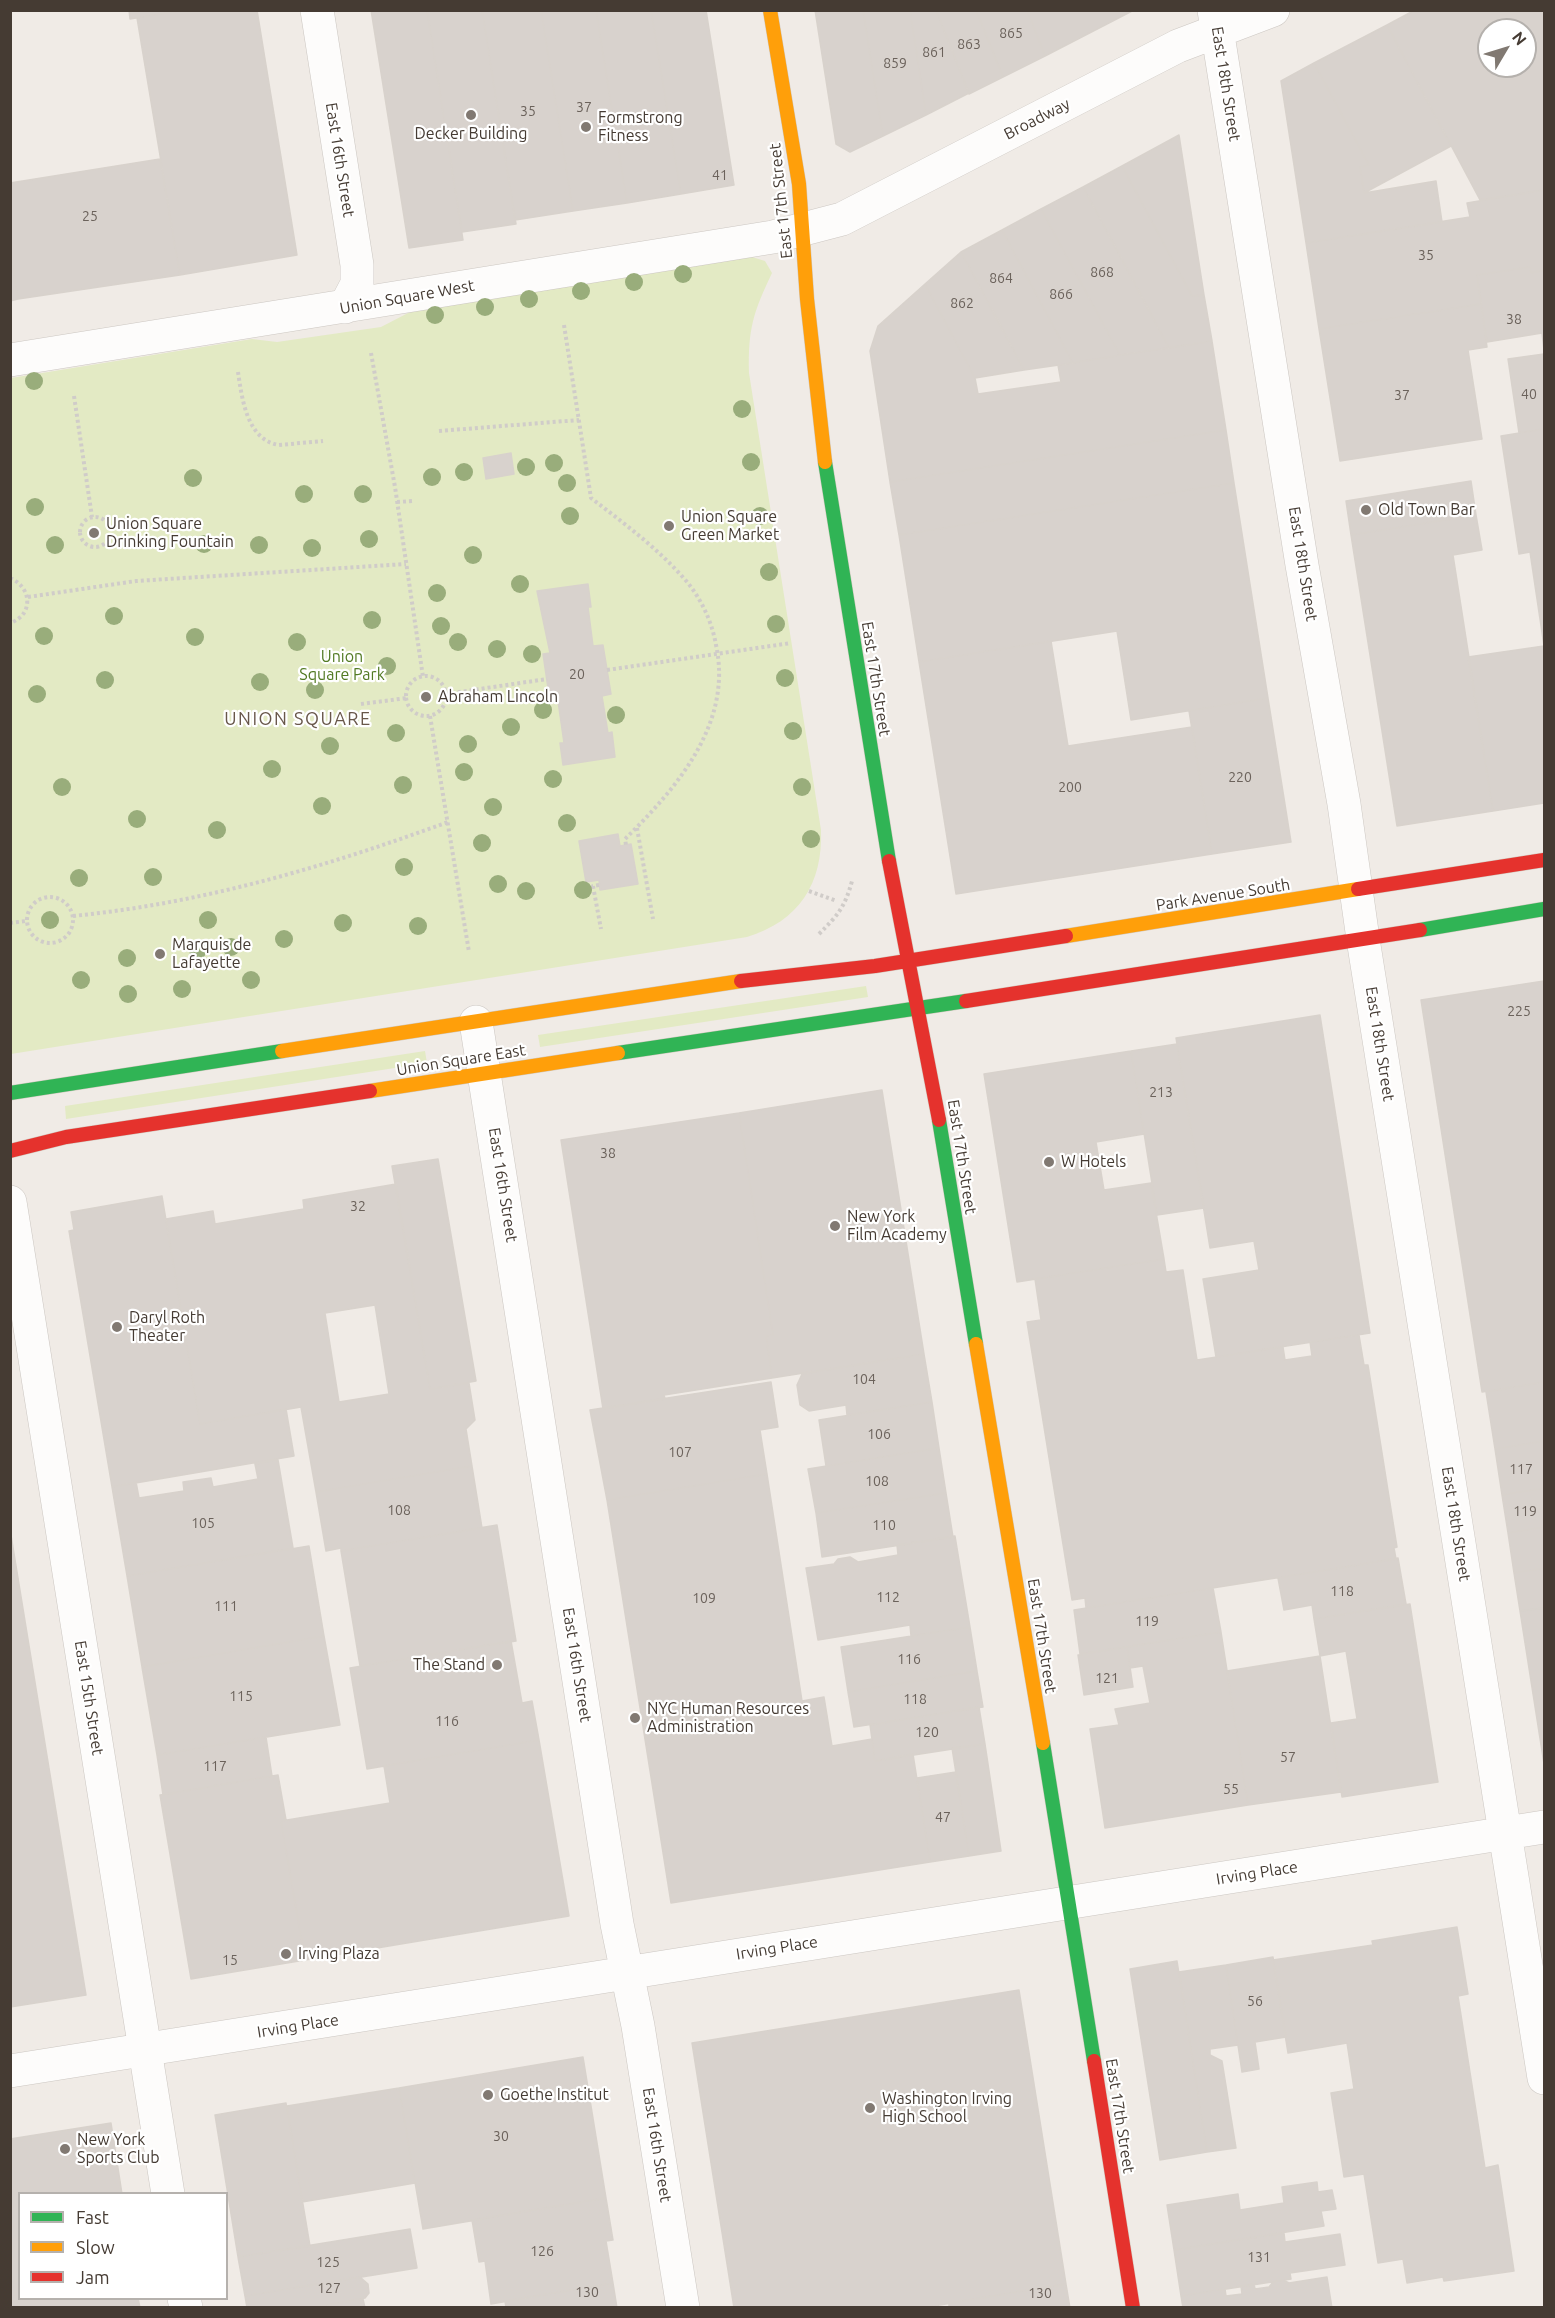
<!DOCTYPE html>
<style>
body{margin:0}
#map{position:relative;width:1555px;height:2318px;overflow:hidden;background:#f0ebe6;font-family:Ubuntu,sans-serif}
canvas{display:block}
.frame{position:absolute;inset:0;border:12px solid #453b33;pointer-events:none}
.legend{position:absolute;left:18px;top:2192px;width:210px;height:108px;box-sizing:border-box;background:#fff;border:2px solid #b5b1ad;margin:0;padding:8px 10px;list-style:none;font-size:18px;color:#453b33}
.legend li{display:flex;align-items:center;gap:12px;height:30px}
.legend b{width:30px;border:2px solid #b5b1ad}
.north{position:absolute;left:1477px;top:18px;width:60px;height:60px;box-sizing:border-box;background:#fff;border:2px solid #b5b1ad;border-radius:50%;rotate:52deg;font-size:16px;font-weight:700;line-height:24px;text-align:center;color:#453b33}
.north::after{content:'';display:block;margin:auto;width:21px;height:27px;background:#817972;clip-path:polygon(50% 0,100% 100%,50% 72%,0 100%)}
</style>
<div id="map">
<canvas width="1555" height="2318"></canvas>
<div class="frame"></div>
<ul class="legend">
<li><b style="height:8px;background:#30b455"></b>Fast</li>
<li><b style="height:8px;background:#ff9f0a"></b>Slow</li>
<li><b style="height:8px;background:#e5322d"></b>Jam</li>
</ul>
<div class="north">N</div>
</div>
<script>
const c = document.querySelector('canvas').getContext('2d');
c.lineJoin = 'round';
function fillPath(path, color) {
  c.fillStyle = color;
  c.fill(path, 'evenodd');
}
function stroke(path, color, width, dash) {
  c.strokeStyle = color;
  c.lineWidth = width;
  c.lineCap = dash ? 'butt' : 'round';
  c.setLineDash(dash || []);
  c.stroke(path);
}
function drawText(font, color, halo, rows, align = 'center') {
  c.font = font + ' Ubuntu,sans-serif';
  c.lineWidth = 4.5;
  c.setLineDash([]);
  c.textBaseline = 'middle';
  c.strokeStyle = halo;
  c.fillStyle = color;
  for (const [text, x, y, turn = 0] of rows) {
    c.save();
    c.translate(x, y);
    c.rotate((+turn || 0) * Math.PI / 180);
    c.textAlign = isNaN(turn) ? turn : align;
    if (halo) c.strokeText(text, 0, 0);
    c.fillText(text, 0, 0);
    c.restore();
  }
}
fillPath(new Path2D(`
 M 752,257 L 765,261 L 772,273 C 753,313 748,329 749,373 L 821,830 C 823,884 799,921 747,937 L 11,1054 L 11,378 L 252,339 L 277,342 L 381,327 L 410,312 Z
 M 866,986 L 868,997 L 540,1047 L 538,1035 Z
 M 425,1051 L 427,1063 L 66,1119 L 65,1106 Z`), '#e3eac4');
const building = new Path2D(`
 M 129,10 L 184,10 L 130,19 Z
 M 184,10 L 257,10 L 297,255 L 180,275 L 137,18 Z
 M 371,10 L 427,10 L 463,240 L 409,248 Z
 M 427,10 L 482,10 L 516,224 L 462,232 Z
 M 482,10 L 541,10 L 573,211 L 515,220 Z
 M 541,10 L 596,10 L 627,203 L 573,211 Z
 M 596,10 L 651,10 L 681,194 L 627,203 Z
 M 651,10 L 706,10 L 734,185 L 681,194 Z
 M 815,10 L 863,10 L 883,136 L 850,152 L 836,144 Z
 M 863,10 L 910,10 L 926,115 L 883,136 Z
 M 910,10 L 936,10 L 969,93 L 926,115 Z
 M 936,10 L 976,10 L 1003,77 L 969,94 Z
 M 976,10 L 1027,10 L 1045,56 L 1003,77 Z
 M 1027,10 L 1134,10 L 1045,56 Z
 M 1415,10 L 1544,10 L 1544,190 L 1480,200 L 1387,25 ZM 1489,30 L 1525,30 L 1525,66 L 1489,66 Z
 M 1387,25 L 1451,146 L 1364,193 L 1360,167 L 1369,165 L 1314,63 Z
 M 1314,63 L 1369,165 L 1360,167 L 1364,193 L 1436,181 L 1442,222 L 1306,243 L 1281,81 Z
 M 1179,135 L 1204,295 L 1192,296 L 1122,166 Z
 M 160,159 L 180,275 L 18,299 L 10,250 L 10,183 Z
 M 1122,166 L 1192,296 L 1204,295 L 1212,341 L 1169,348 L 1083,187 Z
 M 1083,187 L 1123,261 L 1169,348 L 1120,355 L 1041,209 Z
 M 1544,190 L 1544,270 L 1531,273 L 1530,267 L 1477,275 L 1481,304 L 1319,329 L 1306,243 L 1470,217 L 1467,203 Z
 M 1041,209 L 1093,305 L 1120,355 L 1073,363 L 1042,305 L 1002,230 Z
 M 1002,230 L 1042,305 L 1073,363 L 1024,370 L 961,252 Z
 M 10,250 L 18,299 L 10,301 Z
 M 961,252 L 1001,326 L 1024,370 L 975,378 L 925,284 Z
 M 1530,267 L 1531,273 L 1544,270 L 1544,350 L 1542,333 L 1487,342 L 1477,275 Z
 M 925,284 L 975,378 L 978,394 L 1061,382 L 1058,365 L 1212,341 L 1226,430 L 890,482 L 870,351 L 878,326 Z
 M 1481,304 L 1487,347 L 1468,350 L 1482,439 L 1340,461 L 1319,329 Z
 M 1544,354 L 1544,429 L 1519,433 L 1508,359 Z
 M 1544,429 L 1544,803 L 1493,811 L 1468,657 L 1544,646 L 1530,552 L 1519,554 L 1501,436 Z
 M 1226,430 L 1234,483 L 899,535 L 890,482 Z
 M 511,453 L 514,474 L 486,479 L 483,458 Z
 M 1471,481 L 1476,515 L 1351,535 L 1346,501 Z
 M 1234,483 L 1268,698 L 1131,720 L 1117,631 L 919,662 L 899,535 Z
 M 1476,515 L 1482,550 L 1453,555 L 1493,811 L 1397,826 L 1351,535 Z
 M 588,584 L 591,607 L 588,607 L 593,646 L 603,645 L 611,694 L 602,696 L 608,733 L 612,732 L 615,757 L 563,765 L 560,743 L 564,743 L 558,701 L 551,702 L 549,695 L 543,654 L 550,653 L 537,591 Z
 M 1051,641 L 1068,746 L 1192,727 L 1212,854 L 956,894 L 919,662 Z
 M 1268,698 L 1291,842 L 1212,854 L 1189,711 Z
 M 618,834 L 620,846 L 631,844 L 638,884 L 600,890 L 599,880 L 586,882 L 579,841 Z
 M 1544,981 L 1544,1382 L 1482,1392 L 1421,1000 Z
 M 1320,1015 L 1370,1333 L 1216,1357 L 1203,1279 L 1259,1270 L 1254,1241 L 1210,1248 L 1176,1038 Z
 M 1177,1044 L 1204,1208 L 1157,1215 L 1131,1051 Z
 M 1131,1051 L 1144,1134 L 1096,1142 L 1104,1190 L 1151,1183 L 1164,1259 L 1017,1282 L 984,1074 Z
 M 882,1090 L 924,1354 L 772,1378 L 766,1336 L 773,1335 L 739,1113 Z
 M 739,1113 L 773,1335 L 766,1336 L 772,1378 L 664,1395 L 665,1399 L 603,1409 L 561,1140 Z
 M 438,1159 L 476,1381 L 430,1389 L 392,1166 Z
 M 396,1184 L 430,1389 L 469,1383 L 475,1420 L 466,1429 L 472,1466 L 316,1492 L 301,1407 L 200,1424 L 166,1219 L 213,1211 L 215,1224 L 304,1209 L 303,1200 ZM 375,1305 L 389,1394 L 339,1402 L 325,1313 Z
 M 162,1196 L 200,1424 L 286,1409 L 294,1456 L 112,1487 L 69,1231 L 74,1230 L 71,1212 Z
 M 1164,1259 L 1166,1272 L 1183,1270 L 1197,1360 L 1283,1347 L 1285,1360 L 1312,1356 L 1310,1342 L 1359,1335 L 1364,1365 L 1368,1365 L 1397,1547 L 1394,1548 L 1396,1559 L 1086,1608 L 1085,1598 L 1072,1600 L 1027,1322 L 1041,1320 L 1035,1279 Z
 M 924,1354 L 932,1402 L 847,1415 L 846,1405 L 809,1411 L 800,1405 L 797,1385 L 802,1374 Z
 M 771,1382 L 778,1427 L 760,1430 L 767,1474 L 607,1500 L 590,1410 Z
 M 1544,1382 L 1544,1441 L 1495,1449 L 1486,1392 Z
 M 932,1402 L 939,1448 L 826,1466 L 819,1420 Z
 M 1544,1441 L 1544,1488 L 1502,1495 L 1495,1449 Z
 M 939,1448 L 946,1493 L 816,1513 L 808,1469 Z
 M 278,1460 L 293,1548 L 127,1576 L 112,1487 L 136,1482 L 139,1498 L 184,1491 L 183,1482 L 211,1478 L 213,1487 L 258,1479 L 255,1464 Z
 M 472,1466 L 482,1528 L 341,1551 L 341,1548 L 326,1551 L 316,1492 Z
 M 767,1474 L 802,1701 L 824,1697 L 832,1746 L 872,1739 L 875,1761 L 913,1754 L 930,1862 L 671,1903 L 607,1500 Z
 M 1544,1488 L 1544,1527 L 1508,1533 L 1502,1495 Z
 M 946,1493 L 953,1537 L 822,1557 L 816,1513 Z
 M 497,1525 L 516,1641 L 360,1666 L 341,1551 Z
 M 1544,1527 L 1544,1568 L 1514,1573 L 1508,1533 Z
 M 10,1529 L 86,1995 L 10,2007 Z
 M 955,1536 L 970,1627 L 911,1636 L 910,1625 L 818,1640 L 806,1568 L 834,1564 L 838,1559 L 850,1557 L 858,1562 L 898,1555 L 897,1545 Z
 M 309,1546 L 324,1636 L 142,1667 L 127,1576 Z
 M 1398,1558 L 1406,1604 L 1314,1619 L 1312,1605 L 1284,1610 L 1278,1578 Z
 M 1544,1568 L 1544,1608 L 1520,1611 L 1514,1573 Z
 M 1213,1588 L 1221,1632 L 1080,1654 L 1074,1610 Z
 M 1410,1604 L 1438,1782 L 1342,1797 L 1331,1723 L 1357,1719 L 1346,1651 L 1320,1656 L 1314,1619 Z
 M 1544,1608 L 1544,1764 L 1520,1611 Z
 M 970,1627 L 977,1671 L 848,1692 L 841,1647 Z
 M 1221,1632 L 1248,1805 L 1105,1828 L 1090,1729 L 1119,1725 L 1115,1709 L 1150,1703 L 1143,1666 L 1130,1668 L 1127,1647 Z
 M 324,1636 L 340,1725 L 157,1755 L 142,1667 Z
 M 511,1641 L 522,1703 L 532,1701 L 539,1740 L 367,1769 L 350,1668 Z
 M 1127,1647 L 1133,1687 L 1084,1695 L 1078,1655 Z
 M 1320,1656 L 1341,1792 L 1248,1805 L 1227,1671 Z
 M 977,1671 L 983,1707 L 854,1727 L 848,1692 Z
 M 979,1707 L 985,1744 L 875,1761 L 870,1725 Z
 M 266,1737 L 272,1776 L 163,1795 L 157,1755 Z
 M 539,1740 L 569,1916 L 305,1960 L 281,1821 L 390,1803 L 384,1766 Z
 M 985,1744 L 1001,1851 L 969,1856 L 952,1748 Z
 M 956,1772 L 969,1856 L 930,1862 L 917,1778 Z
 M 278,1775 L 286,1820 L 281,1821 L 305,1960 L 191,1979 L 160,1795 Z
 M 1457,1927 L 1468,1994 L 1458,1996 L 1485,2168 L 1498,2165 L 1514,2271 L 1444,2281 L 1443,2277 L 1407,2283 L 1403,2259 L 1378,2263 L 1364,2174 L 1344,2177 L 1331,2093 L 1354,2089 L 1347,2043 L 1288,2053 L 1273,1960 L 1373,1945 L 1372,1941 Z
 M 1273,1957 L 1286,2037 L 1255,2042 L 1259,2069 L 1242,2072 L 1226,1965 Z
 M 1177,1961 L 1207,2152 L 1160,2160 L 1130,1969 Z
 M 1226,1965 L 1238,2045 L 1210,2049 L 1210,2055 L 1222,2061 L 1236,2148 L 1207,2152 L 1179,1972 Z
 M 1019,1990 L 1066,2284 L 922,2308 L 734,2308 L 692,2043 Z
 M 583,2057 L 606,2198 L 423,2229 L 399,2088 Z
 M 399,2088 L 415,2183 L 302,2202 L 287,2106 Z
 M 286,2103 L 310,2246 L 238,2257 L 215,2115 Z
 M 111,2123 L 122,2194 L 20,2194 L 20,2298 L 138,2298 L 140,2308 L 10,2308 L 10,2139 Z
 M 1317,2182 L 1318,2192 L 1332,2190 L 1336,2209 L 1321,2211 L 1324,2226 L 1174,2250 L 1167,2205 L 1238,2194 L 1240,2210 L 1284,2203 L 1282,2187 Z
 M 606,2198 L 613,2240 L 606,2241 L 613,2283 L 491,2304 L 485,2261 L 479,2262 L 472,2220 Z
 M 410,2229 L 417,2268 L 245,2296 L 238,2257 Z
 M 1284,2233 L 1285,2242 L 1340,2234 L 1345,2265 L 1290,2273 L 1291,2279 L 1181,2296 L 1174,2250 Z
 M 360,2277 L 368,2284 L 369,2293 L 365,2298 L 310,2308 L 247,2308 L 245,2296 Z
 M 1327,2277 L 1332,2308 L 1183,2308 L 1181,2296 L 1225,2289 L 1226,2296 L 1242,2294 L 1241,2286 L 1254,2284 L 1255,2289 L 1269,2287 L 1273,2282 L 1283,2280 L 1289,2283 Z
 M 613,2283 L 617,2308 L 506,2308 L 505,2301 Z
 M 1066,2284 L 1070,2308 L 949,2308 L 949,2303 Z
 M 363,2299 L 365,2308 L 310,2308 Z`);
fillPath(building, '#d8d2cd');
stroke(building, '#d8d2cc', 1.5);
const street = new Path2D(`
 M 317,10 L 357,265 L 357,284 L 345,307
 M 1214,10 L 1302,565 L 1344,804 L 1363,939 L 1544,2078
 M 10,360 C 265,320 519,277 773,237 L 842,219 L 1178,46 L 1273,10
 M 476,1022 L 617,1924 L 638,2026 L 683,2308
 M 10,1202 L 168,2194
 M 10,2071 L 1544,1827
 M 184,2298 L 186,2308`);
const fast = new Path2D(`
 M 825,462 L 889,861
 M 1420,930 L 1544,909
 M 618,1053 L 966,1001
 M 10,1093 L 282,1051
 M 939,1120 L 976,1344
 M 1043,1743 L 1094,2061`);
const slow = new Path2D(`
 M 770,10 L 799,184 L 807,299 L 825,462
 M 1066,936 L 1358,889
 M 282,1051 L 741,981
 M 370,1091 L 618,1053
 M 976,1344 L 1043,1743`);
const jam = new Path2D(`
 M 889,861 L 939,1120
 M 1358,889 L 1544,860
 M 741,981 L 875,966 L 1066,936
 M 966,1001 L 1420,930
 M 10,1151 L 66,1137 L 370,1091
 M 1094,2061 L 1133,2308`);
stroke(street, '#ccc7c2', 34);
stroke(fast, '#d1c8be', 15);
stroke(slow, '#d1c8be', 15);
stroke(jam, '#d1c8be', 15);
stroke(new Path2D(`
 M 564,325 L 591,498 C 625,524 660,550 688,583 C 702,601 712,622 716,645 C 733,723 677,788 625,839 L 626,845
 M 371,353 L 395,487 L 423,677
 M 238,372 C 242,399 247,440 279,445 L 323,441
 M 74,396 L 92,517
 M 439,431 L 579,420
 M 397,502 L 413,501
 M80 532a15 15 0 1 1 30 0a15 15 0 1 1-30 0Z
 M 10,578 C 32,587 34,615 10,623
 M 28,597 L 136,581 L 406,564
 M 607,670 L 791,643
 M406 696a20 20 0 1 1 40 0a20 20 0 1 1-40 0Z
 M 446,694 L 547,679
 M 361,704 L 407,698
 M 430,716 L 469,952
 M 637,828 L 653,919
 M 599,885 L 593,886 L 601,929
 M 809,891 L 837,901
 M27 920a23 23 0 1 1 46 0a23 23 0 1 1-46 0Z
 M 73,916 C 203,903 325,867 448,822
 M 10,923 L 26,921
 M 819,934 C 838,915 845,907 852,881`), '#d0ccc9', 4, [3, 3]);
stroke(street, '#fdfcfb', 33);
stroke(fast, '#30b455', 14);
stroke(slow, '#ff9f0a', 14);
stroke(jam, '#e5322d', 14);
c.fillStyle = '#99ad7b';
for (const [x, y] of [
 [683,274],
 [634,282],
 [581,291],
 [529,299],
 [485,307],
 [435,315],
 [34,381],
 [742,409],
 [751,462],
 [554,463],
 [526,467],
 [464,472],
 [432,477],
 [193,478],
 [567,483],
 [304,494],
 [363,494],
 [35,507],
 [570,516],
 [760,516],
 [369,539],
 [204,544],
 [55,545],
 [259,545],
 [312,548],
 [473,555],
 [769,572],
 [520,584],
 [437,593],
 [114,616],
 [372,620],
 [776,624],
 [441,626],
 [44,636],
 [195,637],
 [297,642],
 [458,642],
 [497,649],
 [532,654],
 [387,666],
 [785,678],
 [105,680],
 [260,682],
 [315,690],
 [37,694],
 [543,710],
 [616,715],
 [511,727],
 [793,731],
 [396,733],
 [468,744],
 [330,746],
 [272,769],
 [464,772],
 [553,779],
 [403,785],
 [62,787],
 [802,787],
 [322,806],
 [493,807],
 [137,819],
 [567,823],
 [217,830],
 [811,839],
 [482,843],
 [404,867],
 [153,877],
 [79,878],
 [498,884],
 [583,890],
 [526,891],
 [50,920],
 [208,920],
 [343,923],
 [418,926],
 [284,939],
 [231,947],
 [198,950],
 [127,958],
 [81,980],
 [251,980],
 [182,989],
 [128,994]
]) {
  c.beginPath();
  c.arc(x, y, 9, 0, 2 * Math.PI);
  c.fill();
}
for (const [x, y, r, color] of [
 [471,115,6,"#817972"],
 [586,127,6,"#817972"],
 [1366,510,6,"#817972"],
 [669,526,6,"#817972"],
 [94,533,6,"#817972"],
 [426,697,6,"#817972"],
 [160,954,6,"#817972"],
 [1049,1162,6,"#817972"],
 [835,1226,6,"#817972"],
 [117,1327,6,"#817972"],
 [497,1665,6,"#817972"],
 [635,1718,6,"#817972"],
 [286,1954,6,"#817972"],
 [488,2095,6,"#817972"],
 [870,2108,6,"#817972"],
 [65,2149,6,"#817972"]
]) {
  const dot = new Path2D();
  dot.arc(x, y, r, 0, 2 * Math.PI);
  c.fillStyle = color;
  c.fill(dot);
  stroke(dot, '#fff', 2);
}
drawText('14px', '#6b625b', null, [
 ["865",1011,33],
 ["863",969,44],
 ["861",934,52],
 ["859",895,63],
 ["37",584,107],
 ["35",528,111],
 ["41",720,175],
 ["25",90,216],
 ["35",1426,255],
 ["868",1102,272],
 ["864",1001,278],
 ["866",1061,294],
 ["862",962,303],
 ["38",1514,319],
 ["40",1529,394],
 ["37",1402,395],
 ["20",577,674],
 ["220",1240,777],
 ["200",1070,787],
 ["225",1519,1011],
 ["213",1161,1092],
 ["38",608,1153],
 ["32",358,1206],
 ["104",864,1379],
 ["106",879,1434],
 ["107",680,1452],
 ["117",1521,1469],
 ["108",877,1481],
 ["108",399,1510],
 ["119",1525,1511],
 ["105",203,1523],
 ["110",884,1525],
 ["118",1342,1591],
 ["112",888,1597],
 ["109",704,1598],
 ["111",226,1606],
 ["119",1147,1621],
 ["116",909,1659],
 ["121",1107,1678],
 ["115",241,1696],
 ["118",915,1699],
 ["116",447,1721],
 ["120",927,1732],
 ["57",1288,1757],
 ["117",215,1766],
 ["55",1231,1789],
 ["47",943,1817],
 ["15",230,1960],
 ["56",1255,2001],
 ["30",501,2136],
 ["126",542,2251],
 ["131",1259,2257],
 ["125",328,2262],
 ["127",329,2288],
 ["130",587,2292],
 ["130",1040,2293]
]);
drawText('16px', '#453b33', '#fff', [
 ["East 18th Street",1226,84,81],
 ["Broadway",1037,119,-27],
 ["East 16th Street",340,160,81],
 ["East 17th Street",781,201,-96],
 ["Union Square West",407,297,-10],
 ["East 18th Street",1303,564,81],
 ["East 17th Street",876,679,81],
 ["Park Avenue South",1223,895,-9],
 ["East 18th Street",1380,1044,81],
 ["Union Square East",461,1060,-9],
 ["East 17th Street",962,1157,81],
 ["East 16th Street",503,1185,81],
 ["East 18th Street",1456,1524,81],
 ["East 17th Street",1042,1636,81],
 ["East 16th Street",577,1665,81],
 ["East 15th Street",89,1698,81],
 ["Irving Place",1257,1873,-9],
 ["Irving Place",777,1948,-9],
 ["Irving Place",298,2026,-9],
 ["East 17th Street",1120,2116,81],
 ["East 16th Street",657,2145,81]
]);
drawText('16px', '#453b33', '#fff', [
 ["Formstrong",598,118],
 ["Fitness",598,136],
 ["Decker Building",471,134,"center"],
 ["Old Town Bar",1378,510],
 ["Union Square",681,517],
 ["Green Market",681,535],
 ["Union Square",106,524],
 ["Drinking Fountain",106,542],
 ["Abraham Lincoln",438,697],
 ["Marquis de",172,945],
 ["Lafayette",172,963],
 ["W Hotels",1061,1162],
 ["New York",847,1217],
 ["Film Academy",847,1235],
 ["Daryl Roth",129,1318],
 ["Theater",129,1336],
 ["The Stand",485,1665,"right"],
 ["NYC Human Resources",647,1709],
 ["Administration",647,1727],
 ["Irving Plaza",298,1954],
 ["Goethe Institut",500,2095],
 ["Washington Irving",882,2099],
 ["High School",882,2117],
 ["New York",77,2140],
 ["Sports Club",77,2158]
], 'left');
drawText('16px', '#527a23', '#fff', [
 ["Union",342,657],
 ["Square Park",342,675]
]);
c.letterSpacing = '1.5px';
drawText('18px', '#68574a', '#fff', [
 ["UNION SQUARE",298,719]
]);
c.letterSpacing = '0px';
</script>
